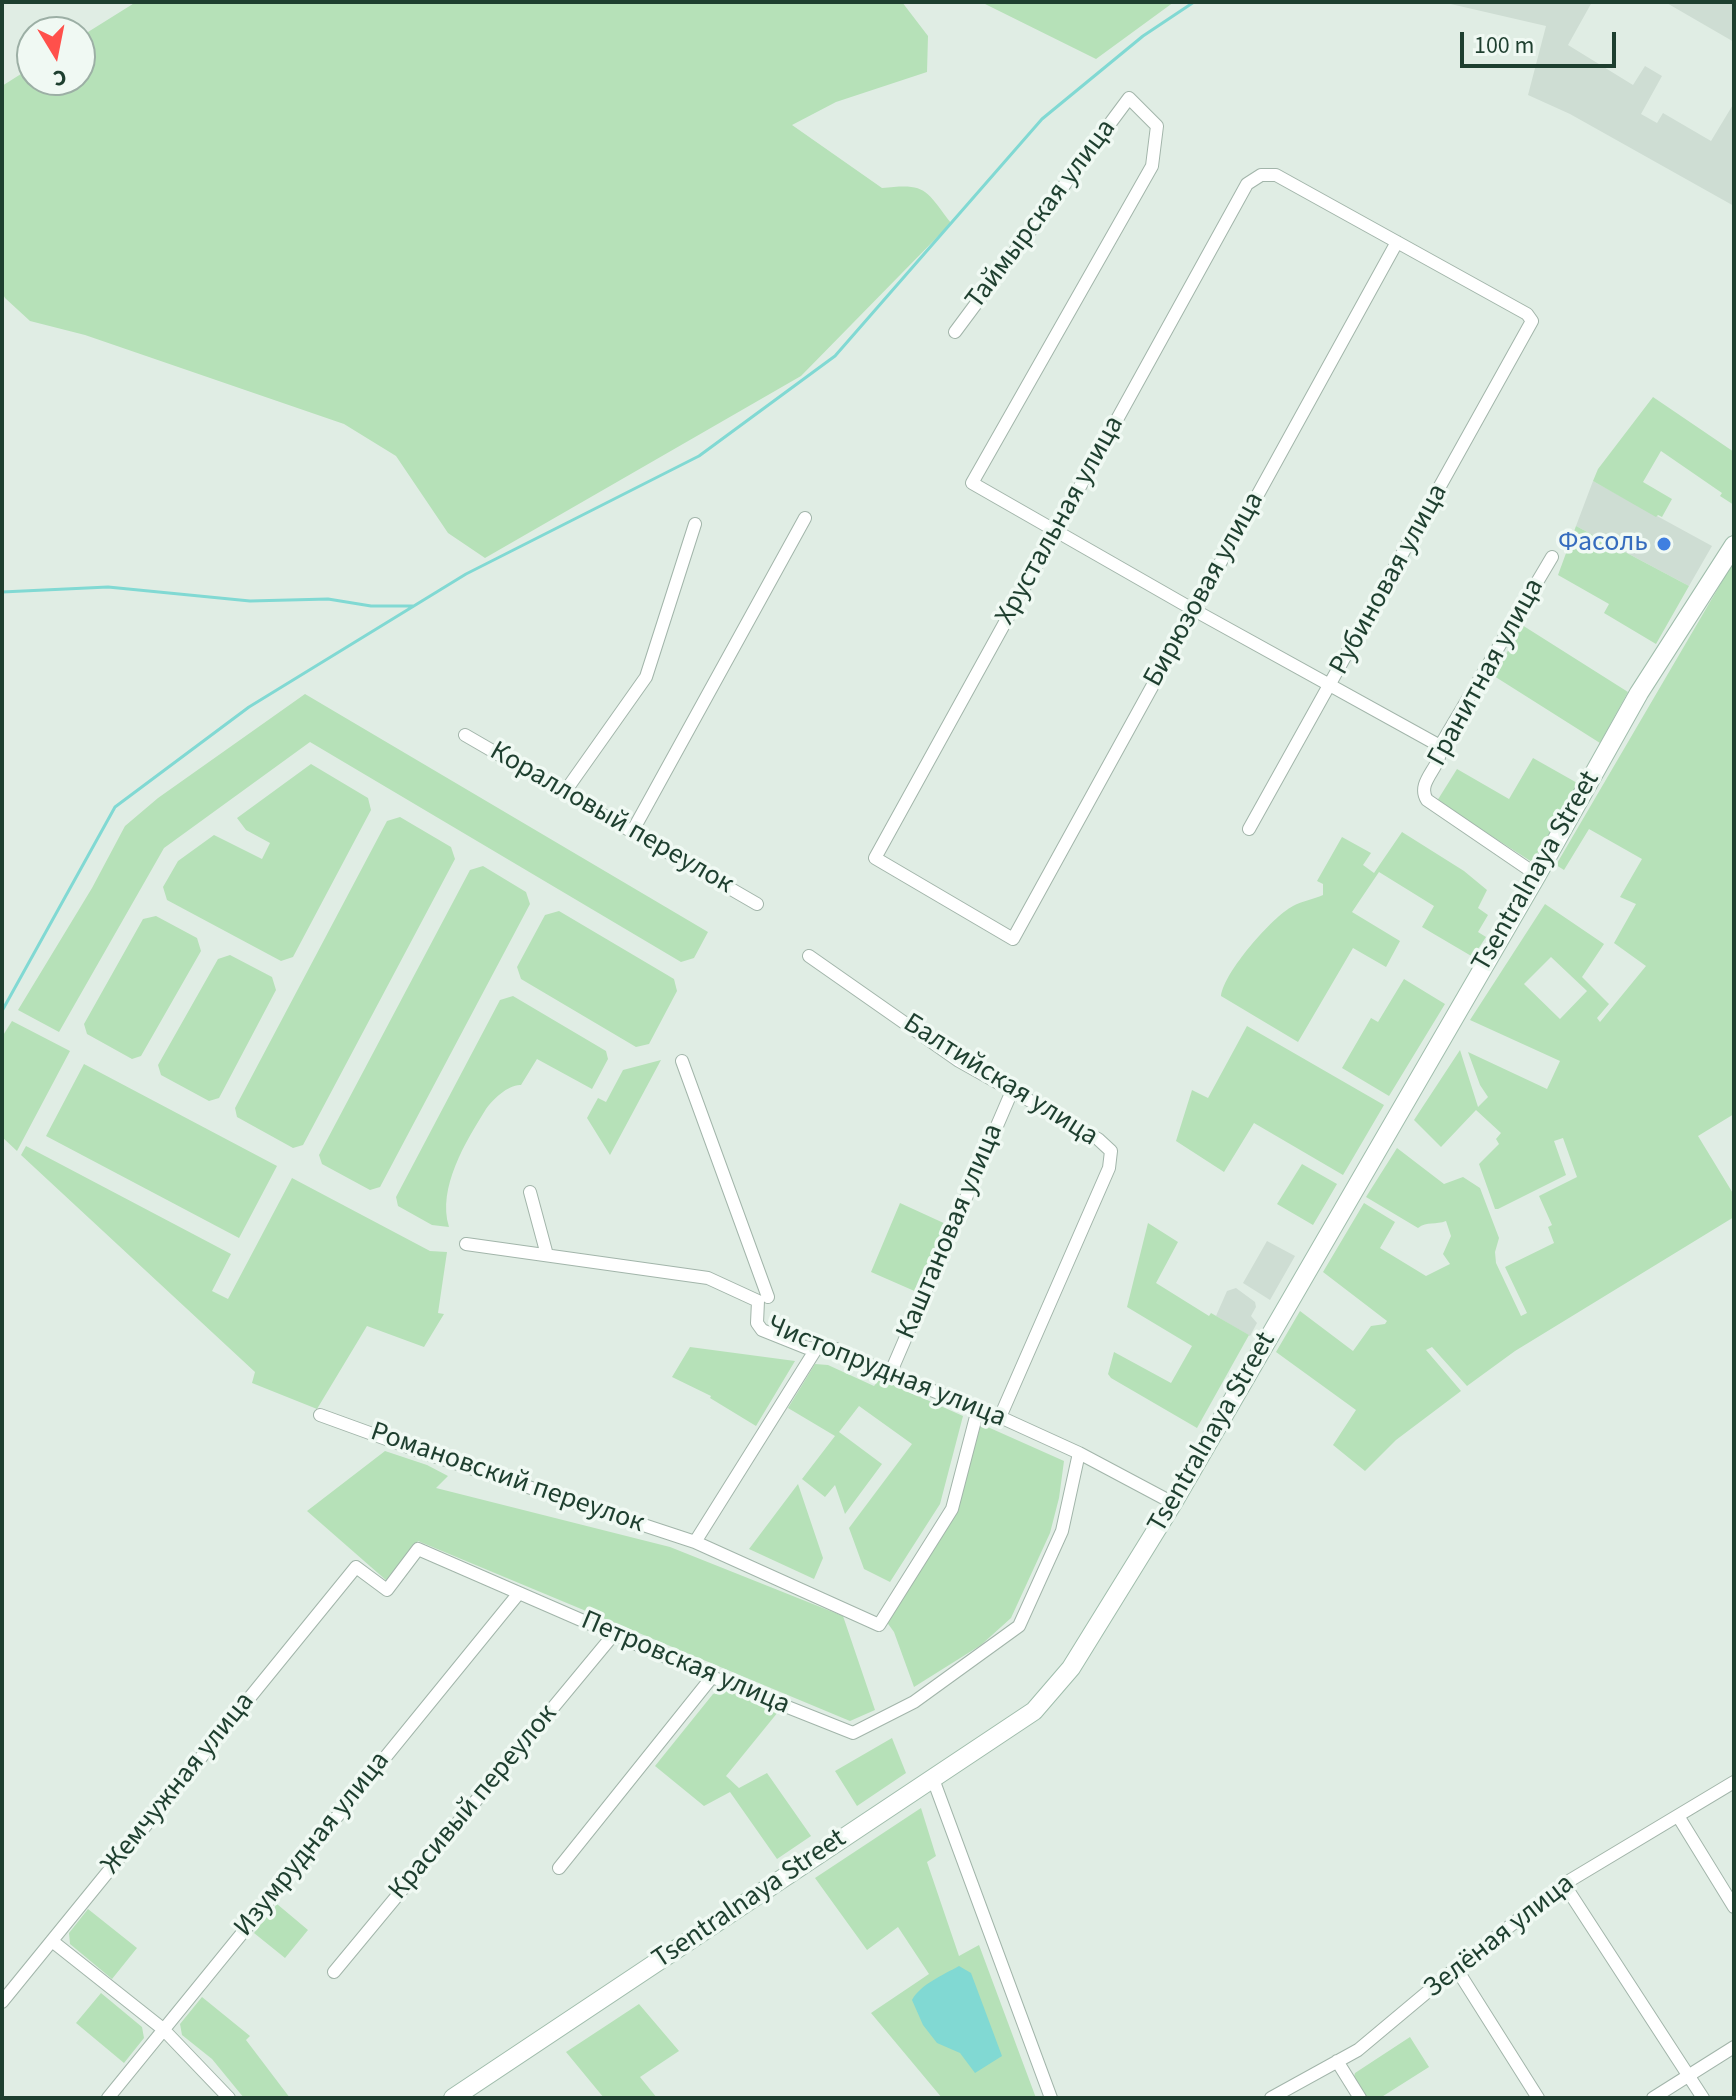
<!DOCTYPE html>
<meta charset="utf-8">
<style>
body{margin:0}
#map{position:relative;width:1736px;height:2100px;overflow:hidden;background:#e0ede4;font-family:"Source Sans 3",sans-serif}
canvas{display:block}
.frame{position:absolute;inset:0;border:4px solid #1e3f2f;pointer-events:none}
.north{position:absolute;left:16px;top:16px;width:80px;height:80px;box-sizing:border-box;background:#f0f9f3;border:2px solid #9cafa5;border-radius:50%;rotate:170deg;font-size:22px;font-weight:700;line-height:32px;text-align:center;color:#1e3f2f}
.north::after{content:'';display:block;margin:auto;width:28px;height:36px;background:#ff504b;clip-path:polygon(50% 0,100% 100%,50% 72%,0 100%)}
.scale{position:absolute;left:1460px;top:32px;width:156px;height:36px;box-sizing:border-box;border:4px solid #1e3f2f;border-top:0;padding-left:10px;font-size:24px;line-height:28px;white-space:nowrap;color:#1e3f2f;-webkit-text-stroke:6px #f0f9f3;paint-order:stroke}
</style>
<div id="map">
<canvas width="1736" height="2100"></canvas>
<div class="frame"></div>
<div class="north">С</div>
<div class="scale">100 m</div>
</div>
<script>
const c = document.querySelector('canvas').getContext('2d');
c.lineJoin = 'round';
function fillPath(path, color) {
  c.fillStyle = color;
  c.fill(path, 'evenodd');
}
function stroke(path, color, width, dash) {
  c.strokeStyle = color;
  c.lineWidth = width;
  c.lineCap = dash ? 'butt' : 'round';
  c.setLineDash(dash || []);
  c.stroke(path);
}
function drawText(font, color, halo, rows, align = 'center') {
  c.font = font + ' "Source Sans 3",sans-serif';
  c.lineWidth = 7;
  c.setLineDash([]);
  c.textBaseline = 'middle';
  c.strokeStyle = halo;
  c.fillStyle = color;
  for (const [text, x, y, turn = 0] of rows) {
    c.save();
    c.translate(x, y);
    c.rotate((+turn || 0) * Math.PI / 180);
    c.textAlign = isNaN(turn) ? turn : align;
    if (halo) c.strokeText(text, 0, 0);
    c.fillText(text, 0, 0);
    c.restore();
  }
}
fillPath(new Path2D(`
 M 1442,2 L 1592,2 L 1568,45 L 1633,85 L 1645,66 L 1662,76 L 1641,114 L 1657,123 L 1663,113 L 1711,141 L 1734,103 L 1734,206 L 1570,114 L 1528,95 L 1546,26 Z
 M 1665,2 L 1734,2 L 1734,42 Z
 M 1593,481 L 1712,546 L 1689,586 L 1576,526 Z
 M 1267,1241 L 1295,1256 L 1270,1300 L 1243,1283 Z
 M 1236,1288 L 1255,1302 L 1256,1307 L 1251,1316 L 1257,1323 L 1250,1336 L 1216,1316 L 1227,1291 Z`), '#ceddd3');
fillPath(new Path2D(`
 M 136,2 L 902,2 L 928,36 L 927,72 L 836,102 L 792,125 L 882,188 C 926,183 925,189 951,223 L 801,376 L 485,558 L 448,533 L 396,456 L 344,424 L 85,335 L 30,321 L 5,298 L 2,292 L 2,86 L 32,67 L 32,80 L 80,80 L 80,37 Z
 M 981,2 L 1174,2 L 1096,59 Z
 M 1653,397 L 1734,452 L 1734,505 L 1720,496 L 1722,493 L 1661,451 L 1643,482 L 1672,499 L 1662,517 L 1658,515 L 1656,517 L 1593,481 L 1598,469 Z
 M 1576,526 L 1689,586 L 1656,644 L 1604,613 L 1609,604 L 1558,575 Z
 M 1734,561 L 1734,1114 L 1698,1136 L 1734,1195 L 1734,1217 L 1515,1351 L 1467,1386 L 1432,1347 L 1426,1350 L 1461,1391 L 1396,1440 L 1365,1471 L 1333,1445 L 1356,1410 L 1276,1352 L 1300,1311 L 1353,1351 L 1371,1326 L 1385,1324 L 1387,1321 L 1323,1272 L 1364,1203 L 1395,1222 L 1380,1248 L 1426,1276 L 1450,1264 L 1443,1254 L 1451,1236 L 1446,1221 C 1436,1225 1427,1221 1418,1228 L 1366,1197 L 1397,1148 L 1444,1184 L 1463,1177 L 1480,1188 L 1499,1238 L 1495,1252 L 1496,1263 L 1521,1316 L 1527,1313 L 1505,1267 L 1554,1243 L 1548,1227 L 1552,1225 L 1539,1196 L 1577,1177 L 1563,1138 L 1554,1141 L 1566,1175 L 1498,1209 L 1495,1209 L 1479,1164 L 1499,1144 L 1496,1139 L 1501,1133 L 1476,1110 L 1441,1147 L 1414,1120 L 1460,1050 L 1478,1107 L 1488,1097 L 1480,1085 L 1468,1052 L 1547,1089 L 1560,1061 L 1470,1020 L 1545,904 L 1604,944 L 1582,977 L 1609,1004 L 1597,1018 L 1600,1022 L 1646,966 L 1614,943 L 1636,904 L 1620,897 L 1642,859 L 1589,829 L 1564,870 L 1556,865 ZM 1551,957 L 1587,991 L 1560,1019 L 1524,984 Z
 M 1522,625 L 1628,692 L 1600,743 L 1494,676 Z
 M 305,694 L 708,932 L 694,958 L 681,962 L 310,742 L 164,848 L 59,1032 L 18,1010 L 92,888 L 125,826 L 158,798 Z
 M 1533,758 L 1579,784 L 1532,862 L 1437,801 L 1457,769 L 1509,799 Z
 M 311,764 L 368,798 L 371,810 L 293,957 L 281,961 L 167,900 L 163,887 L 178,861 L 214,835 L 262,859 L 270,843 L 246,830 L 237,818 Z
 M 400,817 L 451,847 L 455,859 L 303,1145 L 293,1148 L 237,1117 L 235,1108 L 387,821 Z
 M 1402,832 L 1464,871 L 1487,890 L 1478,908 L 1488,915 L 1478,932 L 1486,937 L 1473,957 L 1422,927 L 1434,906 L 1379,872 L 1352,912 L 1400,941 L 1386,967 L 1353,948 L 1298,1042 L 1221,996 C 1224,972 1272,917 1293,906 C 1302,901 1314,899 1323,895 L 1323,884 L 1317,881 L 1342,837 L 1371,853 L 1363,865 L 1374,873 Z
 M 483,866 L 526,892 L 530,904 L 380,1187 L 370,1190 L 322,1164 L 319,1155 L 470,870 Z
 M 559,911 L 674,979 L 677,991 L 649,1044 L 636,1047 L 521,979 L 517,967 L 545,915 Z
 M 156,916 L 197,938 L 201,951 L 141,1056 L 132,1059 L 87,1034 L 84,1024 L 143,919 Z
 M 230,955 L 272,977 L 276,990 L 219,1098 L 209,1101 L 161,1075 L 158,1065 L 218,959 Z
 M 1404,979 L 1445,1004 L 1389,1096 L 1342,1068 L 1371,1018 L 1378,1022 Z
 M 513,996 L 606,1051 L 608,1059 L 592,1089 L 537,1059 L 521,1085 C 509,1084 493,1099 486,1109 C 466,1141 437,1188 449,1227 L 432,1225 L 398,1206 L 396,1197 L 500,1000 Z
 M 12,1021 L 70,1051 L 17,1151 L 2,1137 L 2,1037 Z
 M 1247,1026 L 1384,1105 L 1343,1175 L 1254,1123 L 1224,1172 L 1176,1141 L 1192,1090 L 1208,1098 Z
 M 661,1060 L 610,1155 L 587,1118 L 598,1098 L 606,1102 L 623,1070 Z
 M 84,1064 L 277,1166 L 239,1238 L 46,1136 Z
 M 26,1146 L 231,1254 L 212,1291 L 228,1299 L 292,1178 L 430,1251 L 447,1252 L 438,1313 L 444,1314 L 424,1347 L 367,1326 L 317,1409 L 252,1383 L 255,1372 L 21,1155 Z
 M 1302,1164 L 1337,1184 L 1313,1225 L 1277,1204 Z
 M 900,1203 L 948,1225 L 919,1293 L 871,1272 Z
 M 1148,1223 L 1178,1242 L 1156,1283 L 1209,1316 L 1211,1313 L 1249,1335 L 1197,1428 L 1111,1378 L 1108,1374 L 1114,1352 L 1171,1383 L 1192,1346 L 1127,1307 Z
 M 690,1347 L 795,1361 L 756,1426 L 710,1398 L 711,1396 L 672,1377 Z
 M 815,1364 L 828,1365 L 874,1386 L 880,1379 L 963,1416 L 940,1504 L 890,1582 L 864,1569 L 849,1528 L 912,1444 L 859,1406 L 839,1432 L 882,1464 L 845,1514 L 835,1485 L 825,1497 L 802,1479 L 835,1436 L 788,1408 Z
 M 981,1424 L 1064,1461 L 1059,1498 L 1050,1533 L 1011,1618 L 981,1645 L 914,1687 L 894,1632 L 886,1621 L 956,1512 Z
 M 385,1451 L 427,1465 L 448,1476 L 436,1488 L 670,1547 L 843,1616 L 875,1710 L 850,1721 L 418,1541 L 387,1581 L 307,1511 Z
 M 798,1484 L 823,1558 L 814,1579 L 749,1549 Z
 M 726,1690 L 778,1712 L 726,1776 L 739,1788 L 767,1773 L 811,1836 L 777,1859 L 730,1792 L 704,1806 L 655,1766 L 713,1694 Z
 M 892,1738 L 906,1773 L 857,1806 L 835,1771 Z
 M 921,1808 L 936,1856 L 927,1862 L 959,1956 L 979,1945 L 1036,2098 L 942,2098 L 871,2013 L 929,1974 L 898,1927 L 867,1950 L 815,1878 Z
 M 277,1904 L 308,1930 L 285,1958 L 254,1933 Z
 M 88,1909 L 137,1948 L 112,1979 L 70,1944 L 69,1933 Z
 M 101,1993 L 142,2027 L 144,2038 L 124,2063 L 76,2023 Z
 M 202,1997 L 250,2036 L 246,2040 L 290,2098 L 244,2098 L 212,2059 L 182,2035 L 180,2024 Z
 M 639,2004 L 679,2051 L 640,2077 L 657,2098 L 604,2098 L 566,2052 Z
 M 1410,2037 L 1429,2067 L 1380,2098 L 1364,2098 L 1353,2080 L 1355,2073 Z`), '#b6e1b8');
fillPath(new Path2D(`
 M 959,1966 L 971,1973 L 1002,2056 L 975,2073 L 960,2053 L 937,2043 L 923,2025 L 912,2000 C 921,1984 943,1975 959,1966 Z`), '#81d9d3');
stroke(new Path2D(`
 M 2,592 L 108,587 L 250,601 L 328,599 L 371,606 L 413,606
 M 2,1011 L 115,807 L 249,707 L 466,574 L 699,456 L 835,356 L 1042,119 L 1143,36 L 1194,2`), '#81d9d3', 3);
const street = new Path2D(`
 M 955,332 L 1129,98 L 1157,126 L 1152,166 L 972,483 L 1194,610 L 1440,746
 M 465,735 L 757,904
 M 564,793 L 646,677 L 695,524
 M 1249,829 L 1532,321 L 1527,314 L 1276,175 L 1261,175 L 1247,184 L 875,858 L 1013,939 L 1397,242
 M 632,832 L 805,518
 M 1537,875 L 1427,800 C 1415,781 1444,766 1440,746 L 1552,557
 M 809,956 L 959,1061 L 1098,1139 L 1111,1151 L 1109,1168 L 1000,1417
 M 682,1061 L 768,1297
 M 530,1192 L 547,1255
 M 466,1244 L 708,1278 L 758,1301 L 757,1323 L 762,1330 L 807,1348 L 836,1349 L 890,1374 L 1000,1417 L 1079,1453 L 1173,1503
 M 890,1374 L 1012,1091
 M 320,1415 L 422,1452 L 695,1542 L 879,1625 L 952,1509 L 978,1409
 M 695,1542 L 816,1349
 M 933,1779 L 1051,2098
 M 1678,1816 L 1734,1907
 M 559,1868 L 712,1677
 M 1564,1884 L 1703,2098
 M 52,1941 L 163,2029 L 229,2098
 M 1456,1968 L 1538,2098
 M 334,1972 L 614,1634
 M 2,2002 L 356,1567 L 387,1590 L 418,1549 L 712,1677 L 853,1733 L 914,1702 L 1019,1626 L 1062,1531 L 1079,1453
 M 1337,2061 L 1360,2098
 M 108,2098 L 519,1593
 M 1271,2098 L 1358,2050 L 1456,1968 L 1564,1884 L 1734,1782
 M 1653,2098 L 1734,2047`);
const secondary = new Path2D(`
 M 453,2098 L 1034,1711 L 1071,1668 L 1173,1503 L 1537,875 L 1639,693 L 1734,545`);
stroke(street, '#a2b5aa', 14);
stroke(secondary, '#a0bdac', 20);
stroke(street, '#fff', 12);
stroke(secondary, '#fff', 18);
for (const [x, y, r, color] of [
 [1664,544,8,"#3f7fe0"]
]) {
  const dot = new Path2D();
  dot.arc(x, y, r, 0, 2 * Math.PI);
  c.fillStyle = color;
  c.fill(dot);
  stroke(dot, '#f0f9f3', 3);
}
drawText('28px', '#1e3f2f', '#f0f9f3', [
 ["Таймырская улица",1042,215,-53],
 ["Хрустальная улица",1061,521,-61],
 ["Рубиновая улица",1390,580,-61],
 ["Бирюзовая улица",1205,590,-61],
 ["Гранитная улица",1487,673,-61],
 ["Коралловый переулок",611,819,30],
 ["Tsentralnaya Street",1537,872,-60],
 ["Балтийская улица",1000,1081,32],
 ["Каштановая улица",951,1232,-67],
 ["Чистопрудная улица",886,1373,22],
 ["Tsentralnaya Street",1213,1433,-60],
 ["Романовский переулок",507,1479,19],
 ["Петровская улица",685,1664,23],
 ["Жемчужная улица",179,1784,-51],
 ["Красивый переулок",474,1803,-50],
 ["Изумрудная улица",313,1845,-51],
 ["Tsentralnaya Street",750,1900,-34],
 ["Зелёная улица",1500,1937,-38]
]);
drawText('28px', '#366cbe', '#f0f9f3', [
 ["Фасоль",1648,544]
], 'right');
</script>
